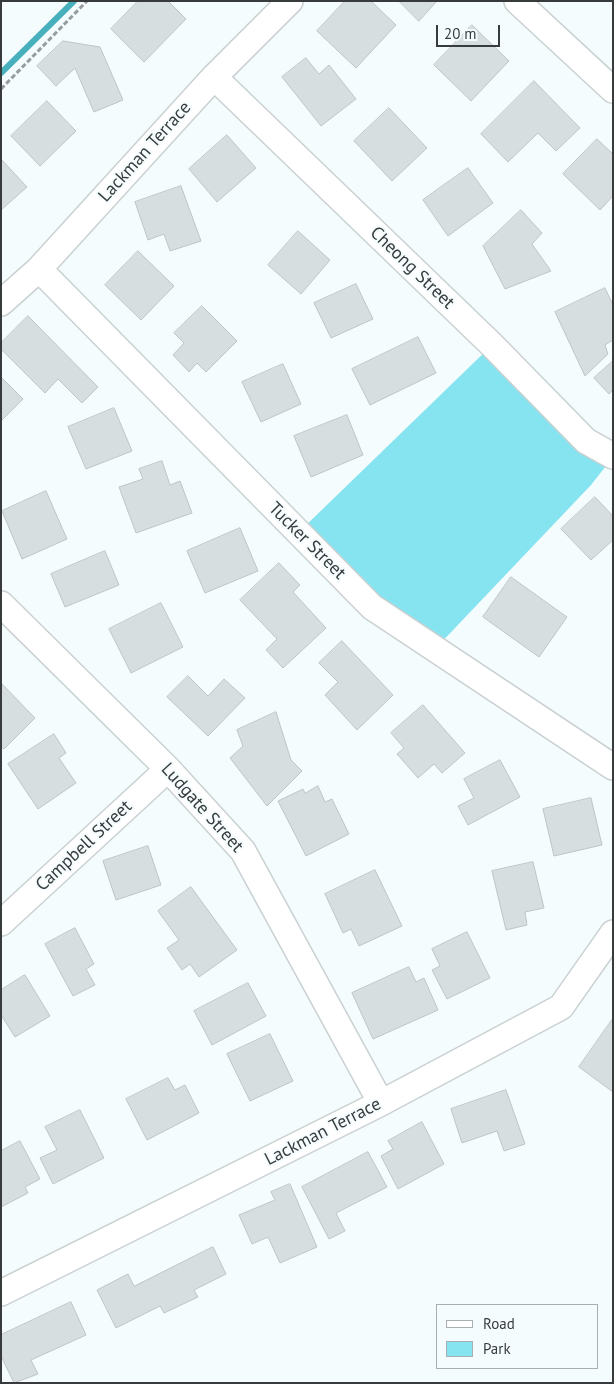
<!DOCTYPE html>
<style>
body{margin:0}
#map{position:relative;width:614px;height:1384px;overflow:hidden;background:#f4fcfd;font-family:"PT Sans",sans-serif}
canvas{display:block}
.frame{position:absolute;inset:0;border:2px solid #383b3c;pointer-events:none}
.legend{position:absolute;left:436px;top:1304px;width:162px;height:65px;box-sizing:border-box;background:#f4fcfd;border:1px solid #a9afb0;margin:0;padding:6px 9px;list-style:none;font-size:15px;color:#383b3c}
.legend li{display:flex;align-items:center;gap:10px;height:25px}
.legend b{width:25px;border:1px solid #a9afb0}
.scale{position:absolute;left:436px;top:25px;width:64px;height:22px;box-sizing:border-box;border:2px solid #383b3c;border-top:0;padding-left:6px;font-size:15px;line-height:18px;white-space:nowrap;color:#383b3c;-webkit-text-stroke:4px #f4fcfd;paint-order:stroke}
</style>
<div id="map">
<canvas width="614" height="1384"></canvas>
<div class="frame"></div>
<ul class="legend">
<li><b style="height:6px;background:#fff"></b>Road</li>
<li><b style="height:14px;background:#86e4f0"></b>Park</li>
</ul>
<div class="scale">20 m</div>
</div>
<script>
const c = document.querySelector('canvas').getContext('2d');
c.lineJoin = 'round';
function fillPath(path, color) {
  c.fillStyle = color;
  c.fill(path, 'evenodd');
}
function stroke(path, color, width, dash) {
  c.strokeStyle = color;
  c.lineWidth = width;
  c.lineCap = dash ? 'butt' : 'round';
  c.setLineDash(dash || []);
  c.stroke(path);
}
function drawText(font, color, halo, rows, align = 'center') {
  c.font = font + ' "PT Sans",sans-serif';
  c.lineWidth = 4;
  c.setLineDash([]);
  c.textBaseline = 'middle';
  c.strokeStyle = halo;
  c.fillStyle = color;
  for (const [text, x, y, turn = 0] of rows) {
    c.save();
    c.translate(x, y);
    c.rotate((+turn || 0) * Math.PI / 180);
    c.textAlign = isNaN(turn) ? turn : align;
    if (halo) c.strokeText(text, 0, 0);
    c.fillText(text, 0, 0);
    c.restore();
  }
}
fillPath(new Path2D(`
 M 492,345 L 613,457 L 591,485 L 435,649 L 299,532 Z`), '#86e4f0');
stroke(new Path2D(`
 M 1,73 L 74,1`), '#47b0bc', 6);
const building = new Path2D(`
 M 138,1 L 168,1 L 186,19 L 144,62 L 111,29 Z
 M 345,1 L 371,1 L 396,25 L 356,68 L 317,31 Z
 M 399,1 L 437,1 L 419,21 Z
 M 472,25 L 509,61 L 471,101 L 434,65 Z
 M 63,41 L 100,47 L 123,100 L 94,112 L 75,68 L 56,86 L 37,66 Z
 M 306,58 L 319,74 L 329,65 L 356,99 L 321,126 L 282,77 Z
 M 534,81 L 580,128 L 556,151 L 538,133 L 508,162 L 481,134 Z
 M 47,101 L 76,131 L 40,166 L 11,136 Z
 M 389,108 L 427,148 L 392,181 L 354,141 Z
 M 227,135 L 256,168 L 217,202 L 189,169 Z
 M 597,139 L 613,154 L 613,196 L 600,210 L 563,174 Z
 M 1,159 L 27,187 L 1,210 Z
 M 468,168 L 493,203 L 448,236 L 423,200 Z
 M 181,186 L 201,241 L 170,251 L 164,234 L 148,240 L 135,202 Z
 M 521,210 L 542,233 L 532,244 L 551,271 L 505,289 L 483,246 Z
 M 298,231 L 330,260 L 301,294 L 268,265 Z
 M 138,251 L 174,286 L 141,320 L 105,285 Z
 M 356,284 L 373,319 L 331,338 L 314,303 Z
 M 605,288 L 613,305 L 613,340 L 605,345 L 608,354 L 585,376 L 555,312 Z
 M 202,306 L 237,341 L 206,372 L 197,363 L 189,372 L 173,355 L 184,343 L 174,333 Z
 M 28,316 L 98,387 L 82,403 L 58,379 L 45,393 L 1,349 L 1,343 Z
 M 418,337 L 436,373 L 370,405 L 352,369 Z
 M 613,361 L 613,390 L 609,394 L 594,378 Z
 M 283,364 L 301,404 L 261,422 L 242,382 Z
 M 1,377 L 23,399 L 1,421 Z
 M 114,408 L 132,451 L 86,469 L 68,427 Z
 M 347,415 L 363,455 L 311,477 L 294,436 Z
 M 162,461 L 170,485 L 180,481 L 192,513 L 136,533 L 119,487 L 143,479 L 139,469 Z
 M 46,491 L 67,539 L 22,559 L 2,511 Z
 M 595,497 L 613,516 L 613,540 L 591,560 L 561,529 Z
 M 240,528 L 258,571 L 205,593 L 187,551 Z
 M 105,551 L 119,585 L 65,607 L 51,574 Z
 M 279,563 L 300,585 L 293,592 L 326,628 L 283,668 L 266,650 L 277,639 L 240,600 Z
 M 511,577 L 567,617 L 539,657 L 483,617 Z
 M 161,603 L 183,647 L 131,673 L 109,629 Z
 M 342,641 L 393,695 L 357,730 L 325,695 L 338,682 L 319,663 Z
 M 188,676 L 208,696 L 224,679 L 245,698 L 208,736 L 167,697 Z
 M 1,683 L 35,718 L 4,749 L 1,747 Z
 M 423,705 L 465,753 L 442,773 L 434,764 L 418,778 L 397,754 L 404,748 L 391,733 Z
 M 276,712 L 291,760 L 302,771 L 267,806 L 230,758 L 243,746 L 237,730 Z
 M 54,734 L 66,753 L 59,758 L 76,783 L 38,809 L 8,764 Z
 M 500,760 L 520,797 L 468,825 L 458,806 L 474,798 L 464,779 Z
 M 318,786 L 325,802 L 332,799 L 349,834 L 306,856 L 278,801 L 303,789 L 305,793 Z
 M 591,798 L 602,845 L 554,856 L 543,809 Z
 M 148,846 L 161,885 L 116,900 L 103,861 Z
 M 533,862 L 544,908 L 525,912 L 527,925 L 506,930 L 492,871 Z
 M 375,870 L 402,926 L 359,946 L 351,929 L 343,933 L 325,894 Z
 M 191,887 L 237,950 L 199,977 L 190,964 L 182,970 L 167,948 L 179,940 L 158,911 Z
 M 75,928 L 94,964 L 86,969 L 95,985 L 73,996 L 45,944 Z
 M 467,932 L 490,978 L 447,999 L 432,970 L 440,966 L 432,949 Z
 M 409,967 L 416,982 L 424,978 L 438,1010 L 373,1039 L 352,993 Z
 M 25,975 L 50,1016 L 15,1037 L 1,1015 L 1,990 Z
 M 248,983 L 266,1016 L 212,1045 L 194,1011 Z
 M 612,1020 L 613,1021 L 613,1092 L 579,1067 Z
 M 270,1034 L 293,1081 L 250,1101 L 227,1054 Z
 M 168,1078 L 175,1090 L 185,1085 L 199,1113 L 147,1140 L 126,1099 Z
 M 506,1090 L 525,1144 L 504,1151 L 497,1131 L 462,1143 L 451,1109 Z
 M 80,1110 L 104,1158 L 53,1184 L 40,1158 L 57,1150 L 45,1127 Z
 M 422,1122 L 444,1164 L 398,1189 L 381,1156 L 393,1149 L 388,1141 Z
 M 20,1141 L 40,1179 L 25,1187 L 28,1193 L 1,1207 L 1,1151 Z
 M 368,1152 L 387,1187 L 336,1213 L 345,1231 L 329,1239 L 302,1187 Z
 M 290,1184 L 317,1247 L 280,1263 L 268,1237 L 252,1244 L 239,1215 L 275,1200 L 271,1192 Z
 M 213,1247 L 226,1274 L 194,1290 L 198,1297 L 164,1313 L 160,1306 L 116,1328 L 97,1290 L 128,1274 L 134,1286 Z
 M 71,1302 L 86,1335 L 31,1360 L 38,1374 L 14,1383 L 1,1356 L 1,1335 Z`);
fillPath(building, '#d7dedf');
stroke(building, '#bec5c6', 1);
const street = new Path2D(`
 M 517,1 L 613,90
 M 214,77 L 492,345 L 586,441 L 613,456
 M 39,269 L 372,607 L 613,767
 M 1,303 L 39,269 L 214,77 L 290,1
 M 1,604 L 168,769 L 243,851 L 381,1103
 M 1,923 L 168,769
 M 1,1293 L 381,1103 L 561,1007 L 613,933`);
stroke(street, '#cad1d2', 28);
stroke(new Path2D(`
 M 1,89 L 87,1`), '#979c9d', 3, [5, 2.5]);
stroke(street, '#fff', 25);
drawText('18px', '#383b3c', '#f4fcfd', [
 ["Lackman Terrace",145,152,-48],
 ["Cheong Street",412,268,44],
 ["Tucker Street",307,541,45],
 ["Ludgate Street",202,808,48],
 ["Campbell Street",84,846,-43],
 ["Lackman Terrace",323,1132,-27]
]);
</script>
